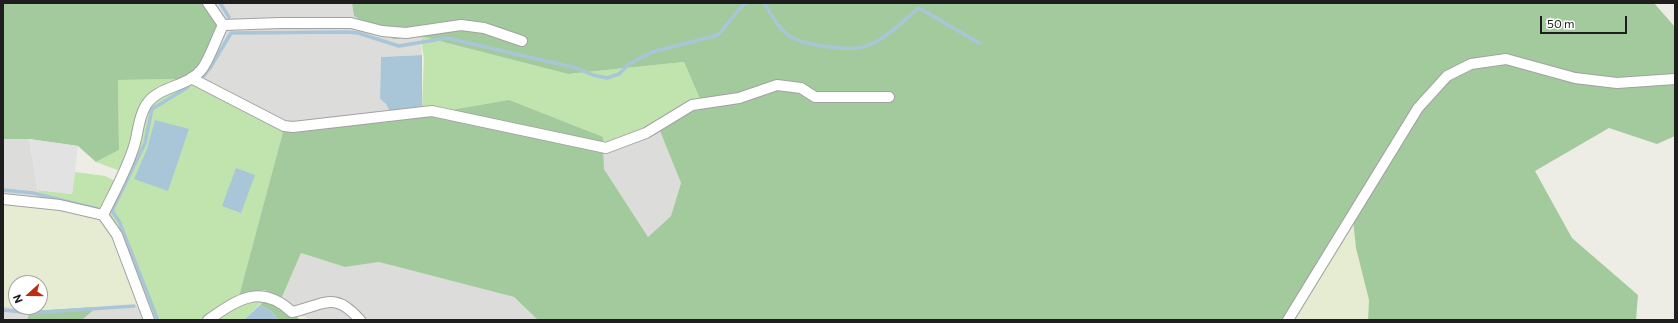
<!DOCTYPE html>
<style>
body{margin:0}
#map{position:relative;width:1678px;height:323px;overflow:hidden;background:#eeede5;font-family:Commissioner,sans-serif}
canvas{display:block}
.frame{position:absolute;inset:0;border:4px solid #1e1e1e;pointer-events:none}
.north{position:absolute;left:8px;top:275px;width:40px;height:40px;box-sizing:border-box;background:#fff;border:1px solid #a5a5a5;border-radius:50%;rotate:249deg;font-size:11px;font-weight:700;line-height:16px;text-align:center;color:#1e1e1e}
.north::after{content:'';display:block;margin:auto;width:14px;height:18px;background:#bc2c11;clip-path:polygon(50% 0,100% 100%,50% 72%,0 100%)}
.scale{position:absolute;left:1540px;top:16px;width:87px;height:18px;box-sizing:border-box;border:2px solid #1e1e1e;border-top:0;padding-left:5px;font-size:12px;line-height:14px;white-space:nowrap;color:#1e1e1e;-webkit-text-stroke:3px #fff;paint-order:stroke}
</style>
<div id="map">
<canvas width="1678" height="323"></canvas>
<div class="frame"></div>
<div class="north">N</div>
<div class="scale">50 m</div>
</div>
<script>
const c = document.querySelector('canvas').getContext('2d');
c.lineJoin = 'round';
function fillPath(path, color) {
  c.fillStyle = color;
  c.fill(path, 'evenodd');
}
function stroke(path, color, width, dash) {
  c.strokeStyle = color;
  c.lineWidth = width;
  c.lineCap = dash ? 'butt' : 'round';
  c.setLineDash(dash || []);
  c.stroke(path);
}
fillPath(new Path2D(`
 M 213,3 L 352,3 L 354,16 L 394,38 L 420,36 L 422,55 L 381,57 L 380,99 L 386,104 L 390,112 L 286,123 L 203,80 L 200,74 L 223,31 Z
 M 660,131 L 681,183 L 671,216 L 648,237 L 604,169 L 604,150 L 630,143 Z
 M 3,139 L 29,139 L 39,198 L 3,194 Z
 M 301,253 L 345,267 L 379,262 L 514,297 L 538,320 L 310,320 L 299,314 L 282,297 Z
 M 3,306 L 30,311 L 27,320 L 3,320 Z
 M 140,306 L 145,320 L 82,320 L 97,307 Z`), '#dcdcdb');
fillPath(new Path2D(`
 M 3,202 L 56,208 L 79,215 L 98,218 L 104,223 L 113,236 L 140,306 L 30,311 L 3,306 ZM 16,283 L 40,283 L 40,307 L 16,307 Z
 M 1353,219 L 1356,248 L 1369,300 L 1368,320 L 1291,320 Z`), '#e6ecd2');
fillPath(new Path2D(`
 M 420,36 L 568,74 L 684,62 L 700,99 L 654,125 L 604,144 L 422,106 L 424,58 Z
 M 179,79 L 144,102 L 132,145 L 120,171 L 96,162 L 119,150 L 118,80 Z
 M 193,81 L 284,128 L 239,296 L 203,320 L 153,320 L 108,214 L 148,107 L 157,98 Z
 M 75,172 L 105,176 L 115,181 L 102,207 L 96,212 L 39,198 L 38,190 L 72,194 Z
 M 266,298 L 244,320 L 213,320 L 237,304 Z`), '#c1e4af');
fillPath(new Path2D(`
 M 3,3 L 204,3 L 218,25 L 196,72 L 179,79 L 118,80 L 119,150 L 96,162 L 78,146 L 29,139 L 3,139 Z
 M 352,3 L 1654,3 L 1675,27 L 1675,136 L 1657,144 L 1609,128 L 1535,171 L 1572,238 L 1638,295 L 1636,320 L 1368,320 L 1369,300 L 1356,248 L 1352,210 L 1284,320 L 538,320 L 514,297 L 379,262 L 345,267 L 301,253 L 282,297 L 264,290 L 239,296 L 284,128 L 367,123 L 422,106 L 446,111 L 509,100 L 603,137 L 604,169 L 648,237 L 671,216 L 681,183 L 660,131 L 696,109 L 700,99 L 684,62 L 568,74 L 420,36 L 394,39 L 354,16 Z
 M 266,298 L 285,309 L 301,320 L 279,320 L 271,311 L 260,305 Z
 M 97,307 L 82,320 L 27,320 L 30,311 Z`), '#a3ca9d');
fillPath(new Path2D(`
 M 29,139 L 78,146 L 72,194 L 38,190 Z`), '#e2e2e2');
fillPath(new Path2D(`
 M 422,55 L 422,106 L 390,112 L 386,104 L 380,99 L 381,57 Z
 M 155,120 L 189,129 L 168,191 L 134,179 L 147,149 Z
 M 236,168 L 255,175 L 241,213 L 222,206 Z
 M 260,305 L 271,311 L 279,320 L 244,320 Z`), '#a9c6d9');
stroke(new Path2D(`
 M 220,3 L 229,17
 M 764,3 C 771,14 779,30 791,37 C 805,45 851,52 866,46 C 886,39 903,21 919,8 L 979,43
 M 202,78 L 210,68 L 231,33 L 347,32 L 358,33 L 399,46 L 447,38 L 576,68 L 593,75 L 607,78 L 619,74 L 629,64 L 652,52 L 718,35 L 743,5 L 748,3
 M 3,190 L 33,193 L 98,209
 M 3,310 L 31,313 L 134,306
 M 157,318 L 119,221 L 112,211 L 145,143 L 152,109 L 188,87`), '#a9c6d9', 3.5);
const minor = new Path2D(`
 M 223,25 L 280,23 L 351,23 L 382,31 L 406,33 L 461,25 L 484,28 L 522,41
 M 191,78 L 284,126 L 293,127 L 432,111 L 606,148 L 646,133 L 692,105 L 739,98 L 777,85 L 801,88 L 815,97 L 889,97
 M 3,199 L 60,205 L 103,215 L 117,235 L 149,320
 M 103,215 C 114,192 128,168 135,143 C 139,128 138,119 146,105 C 159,85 187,88 202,69 C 209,60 217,37 223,25 L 208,3
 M 208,320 C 238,299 261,283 292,312 C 324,305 334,290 360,320
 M 1288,320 L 1418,108 L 1447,76 L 1471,64 L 1506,59 L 1575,78 L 1617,83 L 1675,79`);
stroke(minor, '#a2a2a2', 12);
stroke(minor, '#fff', 10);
</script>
